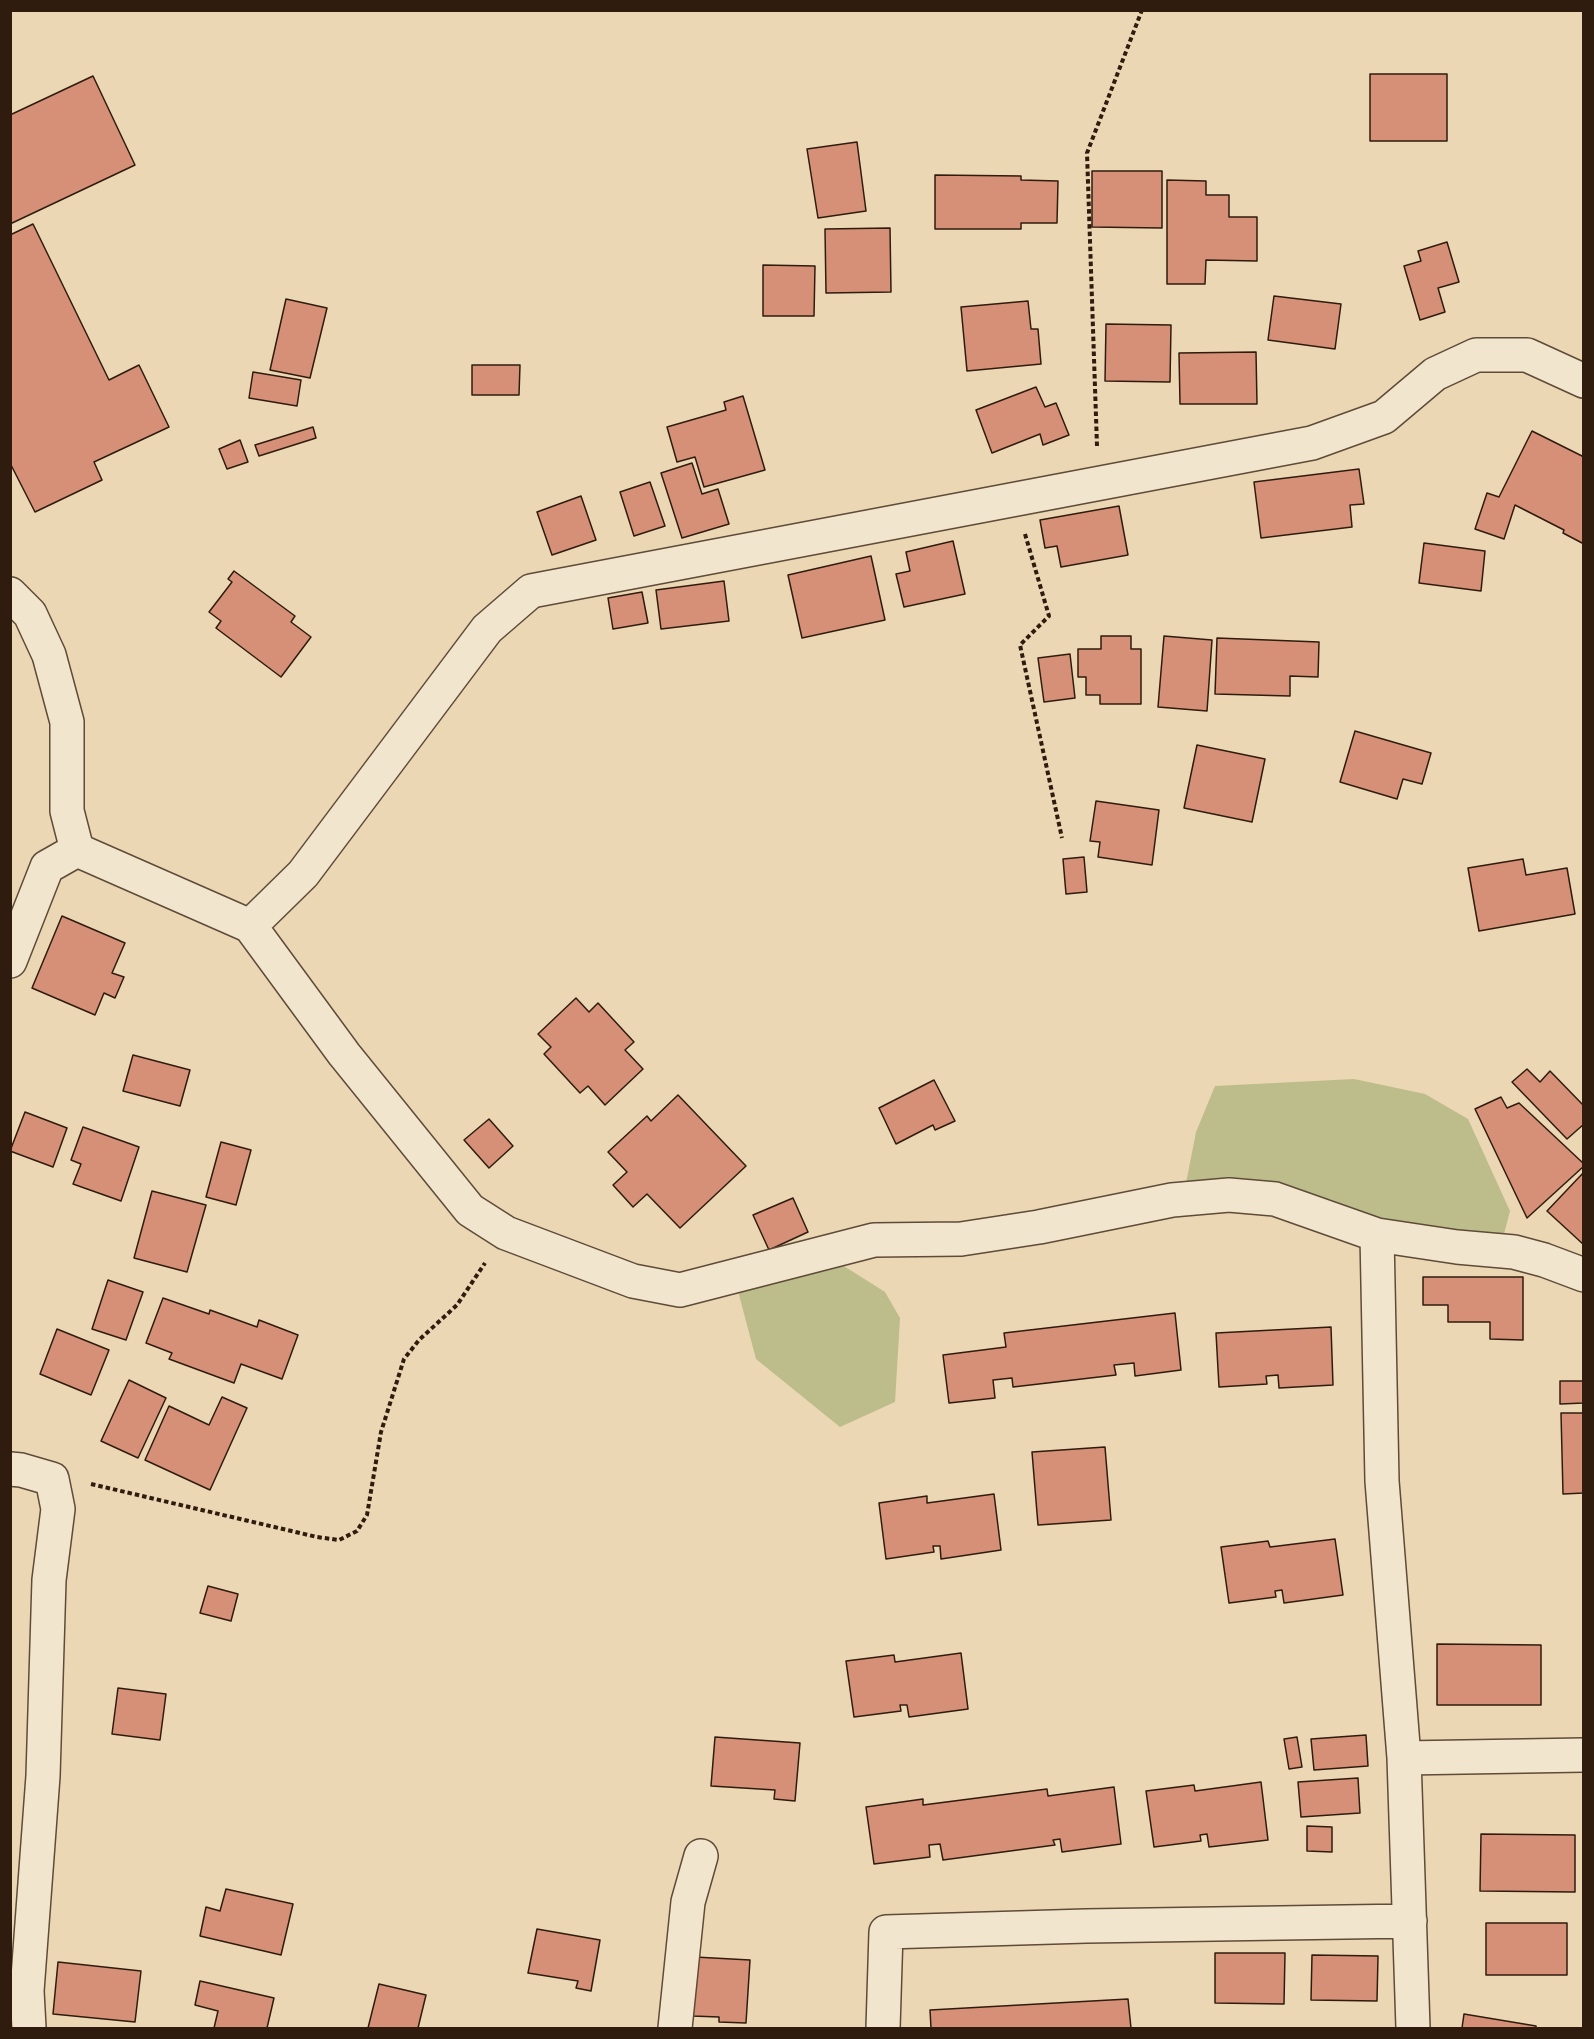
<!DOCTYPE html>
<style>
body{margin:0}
#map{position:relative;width:1594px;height:2039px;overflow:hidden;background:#ebd7b4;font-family:"Gentium Book Plus",serif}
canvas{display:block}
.frame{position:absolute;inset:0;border:12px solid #2f1c0e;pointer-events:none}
</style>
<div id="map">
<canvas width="1594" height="2039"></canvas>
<div class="frame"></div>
</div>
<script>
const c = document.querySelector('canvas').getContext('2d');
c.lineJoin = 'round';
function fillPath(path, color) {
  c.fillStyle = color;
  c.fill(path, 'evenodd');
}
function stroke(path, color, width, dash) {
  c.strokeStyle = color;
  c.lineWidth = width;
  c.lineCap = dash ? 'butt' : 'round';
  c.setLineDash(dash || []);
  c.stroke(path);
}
fillPath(new Path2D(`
 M 1354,1079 L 1425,1094 L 1468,1119 L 1510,1211 L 1503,1238 L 1385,1223 L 1332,1200 L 1249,1180 L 1186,1183 L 1196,1132 L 1215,1086 Z
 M 839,1263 L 885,1292 L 900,1318 L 895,1402 L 840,1427 L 756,1359 L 738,1291 Z`), '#bcbd8a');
const building = new Path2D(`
 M 1370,74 L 1447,74 L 1447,141 L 1370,141 Z
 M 93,76 L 135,165 L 10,224 L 10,115 Z
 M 857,142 L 866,211 L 818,218 L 807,149 Z
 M 1092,171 L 1162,171 L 1162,228 L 1092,227 Z
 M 935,175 L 1021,176 L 1021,180 L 1058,181 L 1057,223 L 1021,223 L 1021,229 L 935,229 Z
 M 1167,180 L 1206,181 L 1206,195 L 1229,195 L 1229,217 L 1257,217 L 1257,261 L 1206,260 L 1205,284 L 1167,284 Z
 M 33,224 L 109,380 L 139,365 L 169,427 L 94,462 L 102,480 L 35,512 L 10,463 L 10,235 Z
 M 890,228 L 891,292 L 826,293 L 825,229 Z
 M 1447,242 L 1459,282 L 1438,288 L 1445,312 L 1420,320 L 1404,266 L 1421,261 L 1418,251 Z
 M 763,265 L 815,266 L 814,316 L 763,316 Z
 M 1274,296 L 1341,304 L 1335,349 L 1268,340 Z
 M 286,299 L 327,308 L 310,378 L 270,370 Z
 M 1028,301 L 1031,329 L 1038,329 L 1041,364 L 967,371 L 961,307 Z
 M 1106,324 L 1171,325 L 1170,382 L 1105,381 Z
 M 1256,352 L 1257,404 L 1180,404 L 1179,353 Z
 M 472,365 L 520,365 L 519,395 L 472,395 Z
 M 253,372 L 301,380 L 297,406 L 249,398 Z
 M 1036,387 L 1045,407 L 1056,403 L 1069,435 L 1043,445 L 1040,434 L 992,453 L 976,410 Z
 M 743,396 L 765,470 L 704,487 L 695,457 L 677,462 L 667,427 L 726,410 L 724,402 Z
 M 313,427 L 316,438 L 259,456 L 255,445 Z
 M 1532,431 L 1584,457 L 1584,544 L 1563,533 L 1564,530 L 1515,505 L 1504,539 L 1475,529 L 1487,493 L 1499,497 Z
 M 240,440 L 248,462 L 227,469 L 219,449 Z
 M 692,463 L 702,494 L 718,489 L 729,524 L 682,538 L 661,473 Z
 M 1359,469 L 1364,504 L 1350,505 L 1352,527 L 1261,538 L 1254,482 Z
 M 650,482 L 665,526 L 634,536 L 620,492 Z
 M 581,496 L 596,540 L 552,555 L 537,512 Z
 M 1119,506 L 1128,555 L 1061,567 L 1057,546 L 1045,548 L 1040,520 Z
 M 953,541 L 965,594 L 904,607 L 896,574 L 910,571 L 906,552 Z
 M 1424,543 L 1485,551 L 1481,591 L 1419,583 Z
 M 871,556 L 885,620 L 802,638 L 788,575 Z
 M 234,571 L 295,616 L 291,622 L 311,637 L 281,677 L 216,628 L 221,621 L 209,612 L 232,582 L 228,579 Z
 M 724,581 L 729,621 L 661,629 L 656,590 Z
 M 642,592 L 648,623 L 613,629 L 608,598 Z
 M 1101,636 L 1131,636 L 1131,649 L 1141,649 L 1141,704 L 1100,704 L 1100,695 L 1086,695 L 1086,677 L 1078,677 L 1078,649 L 1101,649 Z
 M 1164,636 L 1212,640 L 1207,711 L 1158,707 Z
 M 1217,638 L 1319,642 L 1318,677 L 1290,676 L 1290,696 L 1215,694 Z
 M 1070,654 L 1075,698 L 1044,702 L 1038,658 Z
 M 1355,731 L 1431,753 L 1422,784 L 1403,779 L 1397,799 L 1340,782 Z
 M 1197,745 L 1265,759 L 1252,822 L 1184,808 Z
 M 1096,801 L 1159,810 L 1152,865 L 1098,857 L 1100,842 L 1090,841 Z
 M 1084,857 L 1087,892 L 1066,894 L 1063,859 Z
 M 1523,859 L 1526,875 L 1567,868 L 1575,914 L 1479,931 L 1468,868 Z
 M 62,916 L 125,943 L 112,973 L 124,977 L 115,998 L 104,993 L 95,1015 L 32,988 Z
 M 576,998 L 589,1012 L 598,1003 L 634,1042 L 625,1050 L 643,1069 L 605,1105 L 588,1086 L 580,1093 L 544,1054 L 551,1047 L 538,1034 Z
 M 133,1055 L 190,1070 L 180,1106 L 123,1091 Z
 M 1527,1069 L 1540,1082 L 1550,1071 L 1584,1106 L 1584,1124 L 1567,1139 L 1512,1082 Z
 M 934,1080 L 955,1121 L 935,1130 L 933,1125 L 896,1144 L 879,1108 Z
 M 678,1095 L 746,1166 L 680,1228 L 647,1194 L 633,1207 L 613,1185 L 627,1172 L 608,1152 L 647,1116 L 651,1121 Z
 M 1501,1097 L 1507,1108 L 1519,1103 L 1584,1164 L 1584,1166 L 1527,1218 L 1475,1109 Z
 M 25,1112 L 67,1128 L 53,1167 L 10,1151 Z
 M 489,1119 L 513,1146 L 489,1168 L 464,1140 Z
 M 83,1127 L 139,1147 L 121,1201 L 73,1184 L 81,1164 L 71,1160 Z
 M 221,1142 L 251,1150 L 236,1205 L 206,1197 Z
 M 1584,1172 L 1584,1245 L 1547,1211 Z
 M 152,1191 L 206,1205 L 187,1272 L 134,1258 Z
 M 793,1198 L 808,1232 L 769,1250 L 753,1215 Z
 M 1423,1277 L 1523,1277 L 1523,1340 L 1490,1339 L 1490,1322 L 1448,1322 L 1448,1305 L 1423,1305 Z
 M 108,1280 L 143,1292 L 126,1340 L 92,1329 Z
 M 163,1298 L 209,1314 L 210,1310 L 257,1327 L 259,1320 L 298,1335 L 282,1379 L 241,1364 L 234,1383 L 169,1359 L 172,1353 L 146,1343 Z
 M 1175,1313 L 1181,1370 L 1135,1376 L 1134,1363 L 1114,1365 L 1116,1375 L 1013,1387 L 1012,1378 L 993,1380 L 995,1398 L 949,1403 L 943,1355 L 1006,1347 L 1004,1333 Z
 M 1331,1327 L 1333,1385 L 1279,1388 L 1278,1375 L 1266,1376 L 1267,1384 L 1219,1387 L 1216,1333 Z
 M 57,1329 L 109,1350 L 91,1395 L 40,1374 Z
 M 129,1380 L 166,1398 L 138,1458 L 101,1441 Z
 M 1560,1381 L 1584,1381 L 1584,1403 L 1560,1404 Z
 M 222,1397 L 247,1408 L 210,1490 L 145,1460 L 169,1406 L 209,1425 Z
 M 1561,1413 L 1584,1413 L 1584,1493 L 1563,1494 Z
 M 1105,1447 L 1111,1520 L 1038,1525 L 1032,1452 Z
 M 994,1494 L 1001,1550 L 941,1559 L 940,1546 L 933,1546 L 934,1552 L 886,1559 L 879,1503 L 927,1496 L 927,1503 Z
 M 1335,1539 L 1343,1595 L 1284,1603 L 1282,1590 L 1275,1591 L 1276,1597 L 1229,1603 L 1221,1547 L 1268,1541 L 1270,1547 Z
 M 208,1586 L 238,1594 L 231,1621 L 200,1613 Z
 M 1437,1644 L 1541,1645 L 1541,1705 L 1437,1705 Z
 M 961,1653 L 968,1709 L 909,1717 L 907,1705 L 900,1705 L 901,1711 L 854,1717 L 846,1661 L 894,1655 L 895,1662 Z
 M 118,1688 L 166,1694 L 160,1740 L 112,1734 Z
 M 1366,1735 L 1368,1766 L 1314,1770 L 1311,1739 Z
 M 715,1737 L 800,1743 L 795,1801 L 774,1799 L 775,1790 L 711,1786 Z
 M 1297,1737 L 1302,1767 L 1289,1769 L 1284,1739 Z
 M 1358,1778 L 1360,1813 L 1301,1817 L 1298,1782 Z
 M 1261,1782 L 1268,1840 L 1209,1847 L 1207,1834 L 1200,1835 L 1201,1841 L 1154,1847 L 1146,1791 L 1194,1785 L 1195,1791 Z
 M 1114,1787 L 1121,1844 L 1062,1852 L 1060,1839 L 1053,1840 L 1055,1845 L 943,1860 L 940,1844 L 929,1845 L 930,1857 L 874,1864 L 866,1807 L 923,1799 L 923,1805 L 1047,1789 L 1048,1796 Z
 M 1307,1826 L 1332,1827 L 1332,1852 L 1307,1851 Z
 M 1481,1834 L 1575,1835 L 1575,1892 L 1480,1891 Z
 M 226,1889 L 293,1904 L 281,1955 L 200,1936 L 206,1907 L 220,1911 Z
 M 1486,1923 L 1567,1923 L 1567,1975 L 1486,1975 Z
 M 537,1929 L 600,1940 L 591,1991 L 576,1988 L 578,1981 L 528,1973 Z
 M 1215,1953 L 1285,1953 L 1284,2004 L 1215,2003 Z
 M 1312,1955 L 1378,1956 L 1377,2001 L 1311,2000 Z
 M 695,1957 L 750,1960 L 746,2023 L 719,2022 L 719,2017 L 692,2016 Z
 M 58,1962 L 141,1971 L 135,2022 L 53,2014 Z
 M 200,1981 L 274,1998 L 267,2028 L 214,2028 L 218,2011 L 195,2005 Z
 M 379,1984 L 426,1995 L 418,2028 L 368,2028 Z
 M 1128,1999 L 1131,2028 L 931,2028 L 930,2010 Z
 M 1464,2014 L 1536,2026 L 1536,2028 L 1462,2028 Z`);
fillPath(building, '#d59077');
stroke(building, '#2f1c0e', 1.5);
const minor = new Path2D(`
 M 10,594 L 30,614 L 49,655 L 67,722 L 67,811 L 77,850
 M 250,926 L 344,1054 L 470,1210 L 506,1233 L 633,1281 L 680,1290 L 874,1240 L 961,1239 L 1039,1227 L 1172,1200 L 1229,1195 L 1275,1199 L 1377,1235 L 1457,1247 L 1514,1252 L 1544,1260 L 1584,1275
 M 10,961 L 47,867 L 77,850 L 250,926 L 303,874 L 487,629 L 531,591 L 1312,443 L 1384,417 L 1435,374 L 1476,355 L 1527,355 L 1584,381
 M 1377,1235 L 1382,1481 L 1404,1758 L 1413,2028
 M 10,1469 L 21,1470 L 52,1479 L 58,1509 L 49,1580 L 43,1776 L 27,1991 L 29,2028
 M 1404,1758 L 1584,1755
 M 675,2028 L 688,1902 L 701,1856
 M 883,2028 L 886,1932 L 1086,1926 L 1410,1921`);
stroke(minor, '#5e4b38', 36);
stroke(new Path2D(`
 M 1097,446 L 1087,153 L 1142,10
 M 1025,534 L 1049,616 L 1020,645 L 1062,838
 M 91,1484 L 317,1537 L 339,1540 L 357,1531 L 367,1515 L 381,1432 L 404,1359 L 419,1340 L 457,1305 L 485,1263`), '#2f1c0e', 4, [4.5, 3]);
stroke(minor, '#f2e5ce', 33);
</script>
